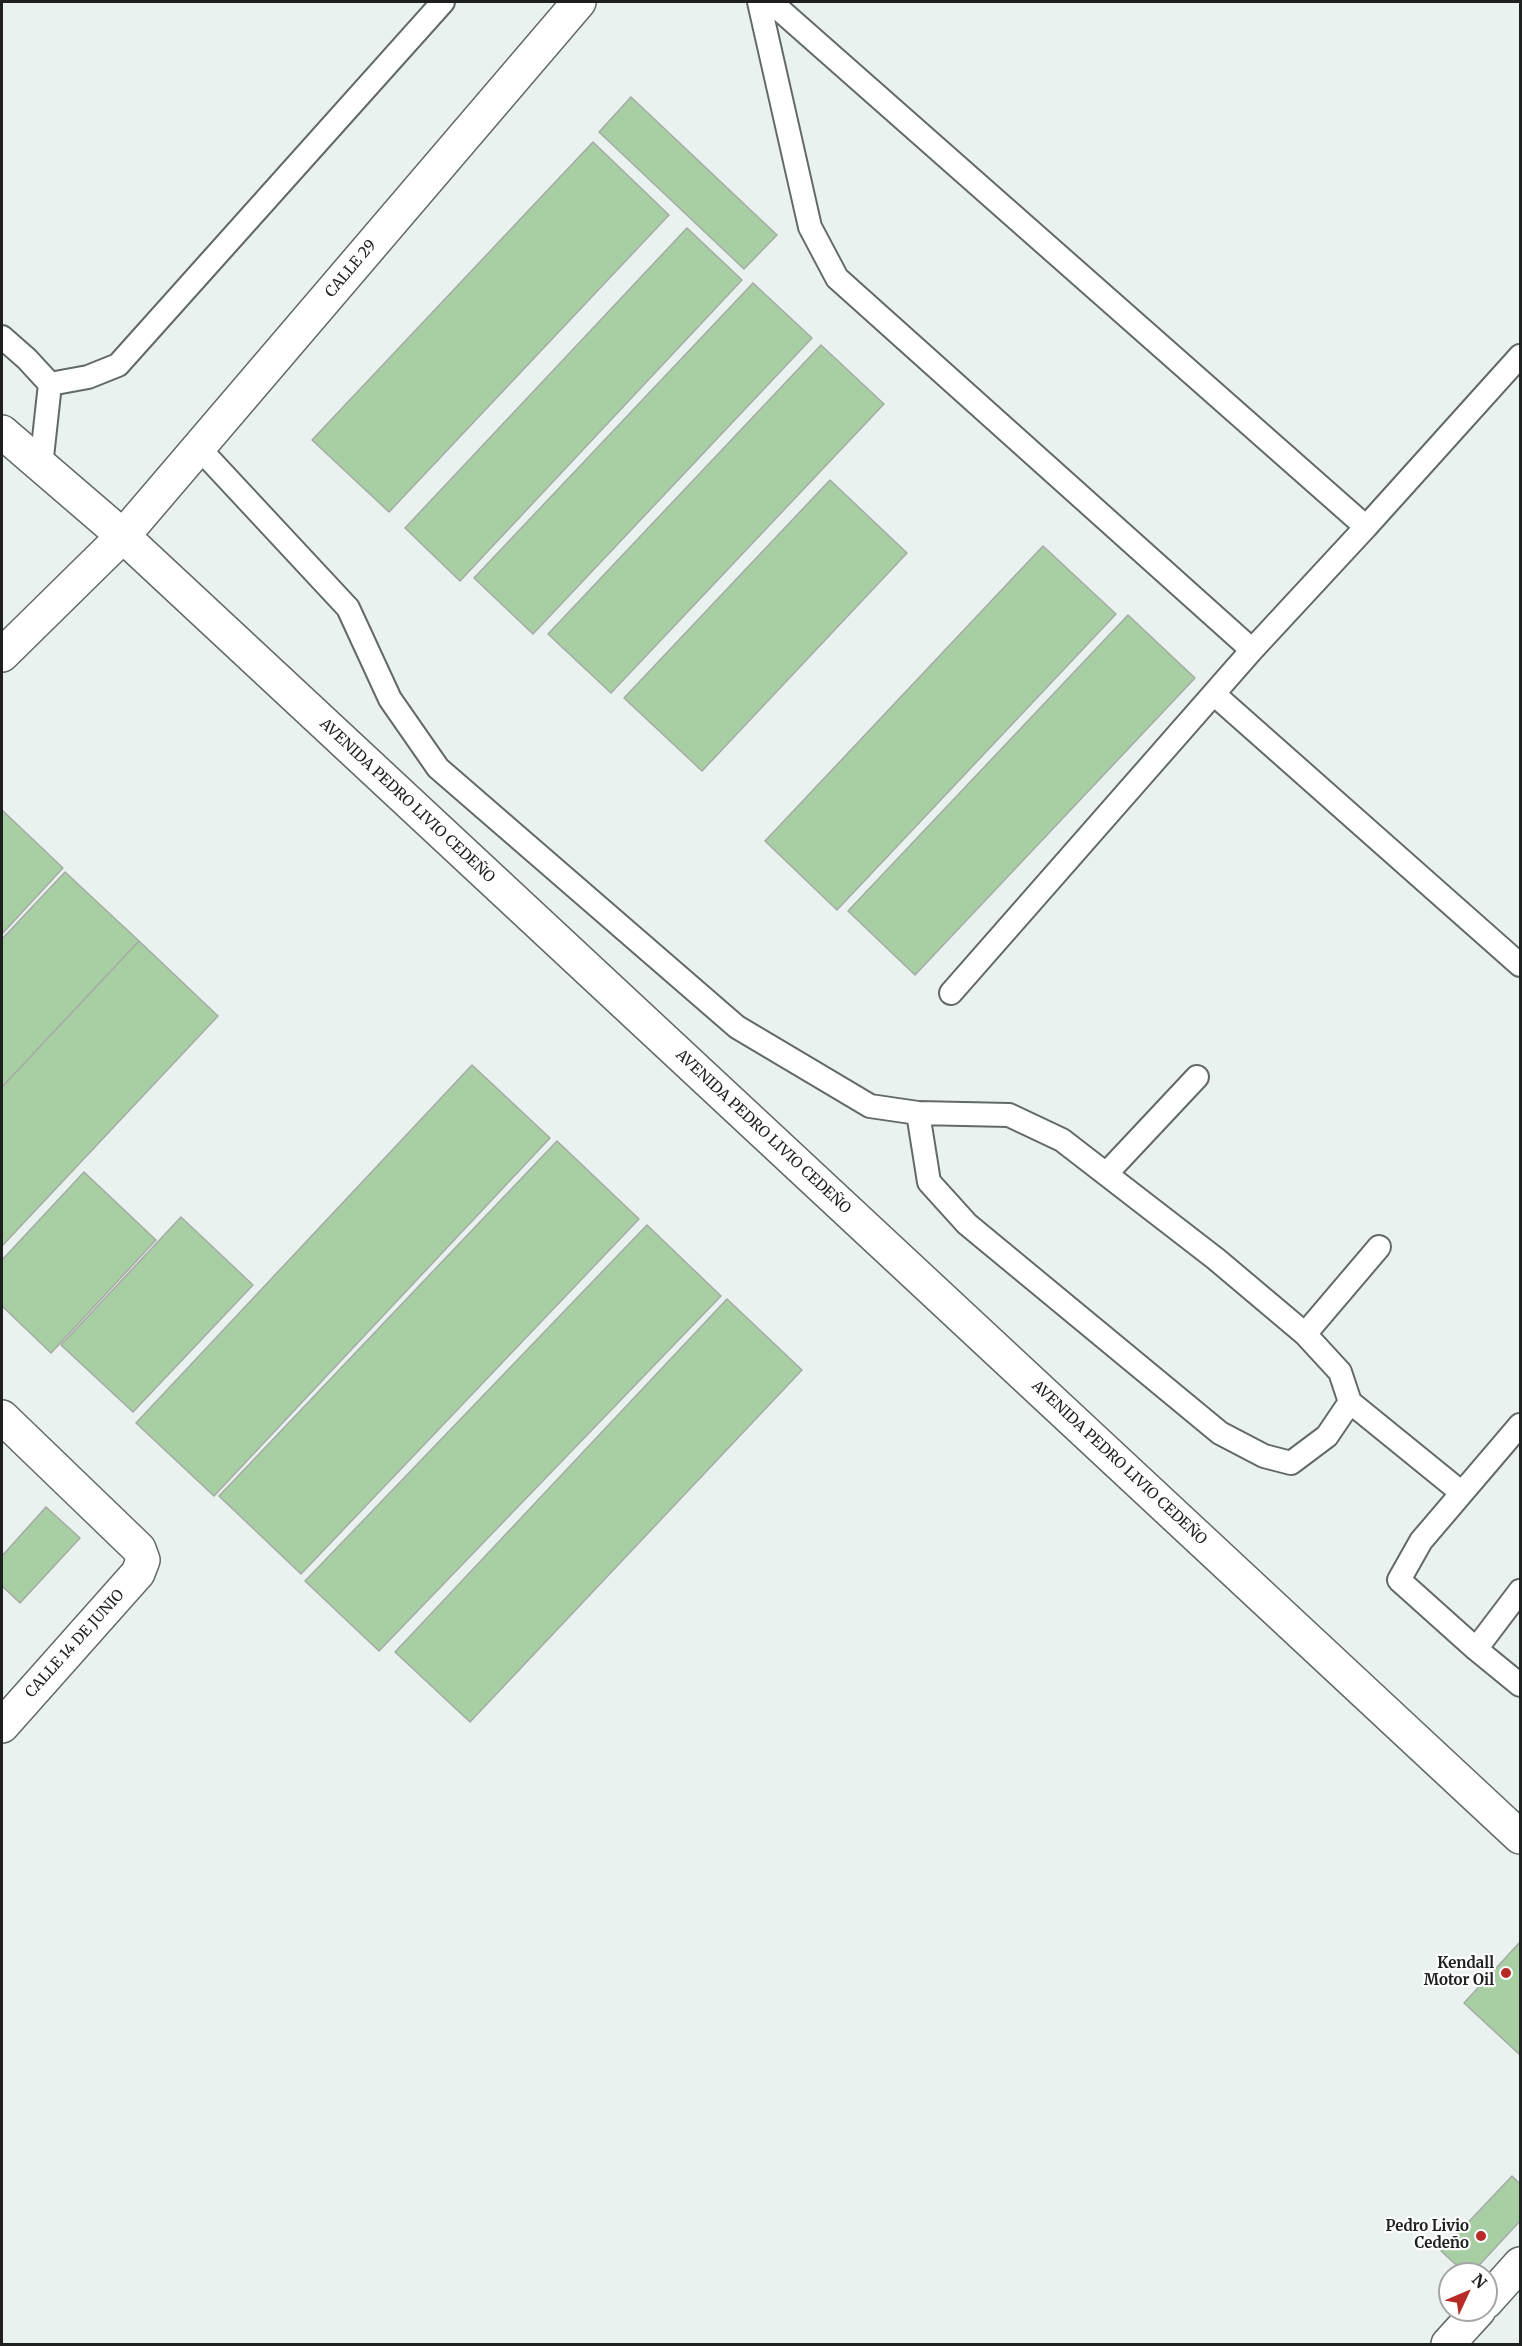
<!DOCTYPE html>
<meta charset="utf-8">
<style>
body{margin:0}
#map{position:relative;width:1522px;height:2346px;overflow:hidden;background:#e9f2ef;font-family:Merriweather,serif}
canvas{display:block}
.frame{position:absolute;inset:0;border:3px solid #1d201f;pointer-events:none}
.north{position:absolute;left:1438px;top:2262px;width:60px;height:60px;box-sizing:border-box;background:#fff;border:2px solid #a5a6a5;border-radius:50%;rotate:46deg;font-size:16px;font-weight:700;line-height:24px;text-align:center;color:#1d201f}
.north::after{content:'';display:block;margin:auto;width:21px;height:27px;background:#b82a26;clip-path:polygon(50% 0,100% 100%,50% 72%,0 100%)}
</style>
<div id="map">
<canvas width="1522" height="2346"></canvas>
<div class="frame"></div>
<div class="north">N</div>
</div>
<script>
const c = document.querySelector('canvas').getContext('2d');
c.lineJoin = 'round';
function fillPath(path, color) {
  c.fillStyle = color;
  c.fill(path, 'evenodd');
}
function stroke(path, color, width, dash) {
  c.strokeStyle = color;
  c.lineWidth = width;
  c.lineCap = dash ? 'butt' : 'round';
  c.setLineDash(dash || []);
  c.stroke(path);
}
function drawText(font, color, halo, rows, align = 'center') {
  c.font = font + ' Merriweather,serif';
  c.lineWidth = 4.5;
  c.setLineDash([]);
  c.textBaseline = 'middle';
  c.strokeStyle = halo;
  c.fillStyle = color;
  for (const [text, x, y, turn = 0] of rows) {
    c.save();
    c.translate(x, y);
    c.rotate((+turn || 0) * Math.PI / 180);
    c.textAlign = isNaN(turn) ? turn : align;
    if (halo) c.strokeText(text, 0, 0);
    c.fillText(text, 0, 0);
    c.restore();
  }
}
const building = new Path2D(`
 M 631,97 L 777,235 L 744,269 L 599,132 Z
 M 593,142 L 669,215 L 389,512 L 312,440 Z
 M 687,228 L 742,280 L 460,581 L 405,528 Z
 M 753,283 L 812,338 L 533,634 L 474,578 Z
 M 821,345 L 884,404 L 611,693 L 548,634 Z
 M 830,480 L 907,553 L 702,771 L 624,698 Z
 M 1043,546 L 1116,614 L 837,910 L 765,841 Z
 M 1128,615 L 1195,678 L 915,975 L 848,911 Z
 M 2,810 L 63,868 L 2,934 Z
 M 65,872 L 139,941 L 2,1087 L 2,939 Z
 M 139,941 L 218,1016 L 2,1246 L 2,1087 Z
 M 472,1065 L 550,1138 L 214,1496 L 136,1423 Z
 M 557,1141 L 639,1219 L 301,1574 L 219,1496 Z
 M 84,1172 L 156,1240 L 51,1353 L 2,1306 L 2,1260 Z
 M 181,1217 L 253,1285 L 133,1412 L 61,1345 Z
 M 647,1225 L 721,1296 L 379,1651 L 305,1581 Z
 M 727,1299 L 802,1370 L 470,1722 L 395,1652 Z
 M 46,1507 L 80,1538 L 20,1603 L 2,1586 L 2,1556 Z
 M 1520,1942 L 1520,2055 L 1464,2003 Z
 M 1512,2176 L 1520,2184 L 1520,2221 L 1471,2274 L 1466,2274 L 1441,2251 Z`);
fillPath(building, '#a8cfa4');
stroke(building, '#a5aaa4', 1.5);
const service = new Path2D(`
 M 759,2 L 810,227 L 837,278 L 1252,650 L 1366,527 L 771,2
 M 2,337 L 27,359 L 50,384 L 41,466
 M 50,384 L 88,377 L 118,365 L 443,2
 M 199,448 L 348,608 L 390,699 L 438,768 L 737,1027 L 870,1106 L 918,1113 L 1009,1115 L 1062,1140 L 1216,1259 L 1305,1334 L 1340,1372 L 1350,1402 L 1327,1436 L 1291,1463 L 1264,1456 L 1220,1433 L 967,1224 L 929,1182 L 918,1113
 M 1366,527 L 1520,356
 M 1215,695 L 1520,965
 M 951,993 L 1252,650
 M 1106,1174 L 1197,1077
 M 1305,1334 L 1379,1247
 M 1350,1402 L 1462,1493
 M 1520,1425 L 1421,1541 L 1399,1580 L 1476,1649 L 1520,1591
 M 1476,1649 L 1520,1685`);
const minor = new Path2D(`
 M 2,655 L 123,536 L 579,2
 M 2,1417 L 139,1549 L 143,1560 L 138,1573 L 2,1726`);
const secondary = new Path2D(`
 M 2,432 L 123,536 L 1520,1837`);
const primary = new Path2D(`
 M 1486,2302 L 1520,2264
 M 1448,2344 L 1479,2310`);
stroke(service, '#626a67', 26);
stroke(minor, '#626a67', 36);
stroke(secondary, '#626a67', 36);
stroke(primary, '#626a67', 36);
stroke(service, '#fff', 22);
stroke(minor, '#fff', 33);
stroke(secondary, '#fff', 33);
stroke(primary, '#fff', 33);
for (const [x, y, r, color] of [
 [1506,1973,6,"#b82a26"],
 [1481,2236,6,"#b82a26"]
]) {
  const dot = new Path2D();
  dot.arc(x, y, r, 0, 2 * Math.PI);
  c.fillStyle = color;
  c.fill(dot);
  stroke(dot, '#fff', 2);
}
drawText('15px', '#1d201f', '#fff', [
 ["CALLE 29",351,269,-50],
 ["AVENIDA PEDRO LIVIO CEDEÑO",407,801,43],
 ["AVENIDA PEDRO LIVIO CEDEÑO",763,1132,43],
 ["AVENIDA PEDRO LIVIO CEDEÑO",1119,1463,43],
 ["CALLE 14 DE JUNIO",75,1644,-48]
]);
drawText('bold 15px', '#1d201f', '#fff', [
 ["Kendall",1494,1964],
 ["Motor Oil",1494,1981],
 ["Pedro Livio",1469,2227],
 ["Cedeño",1469,2244]
], 'right');
</script>
